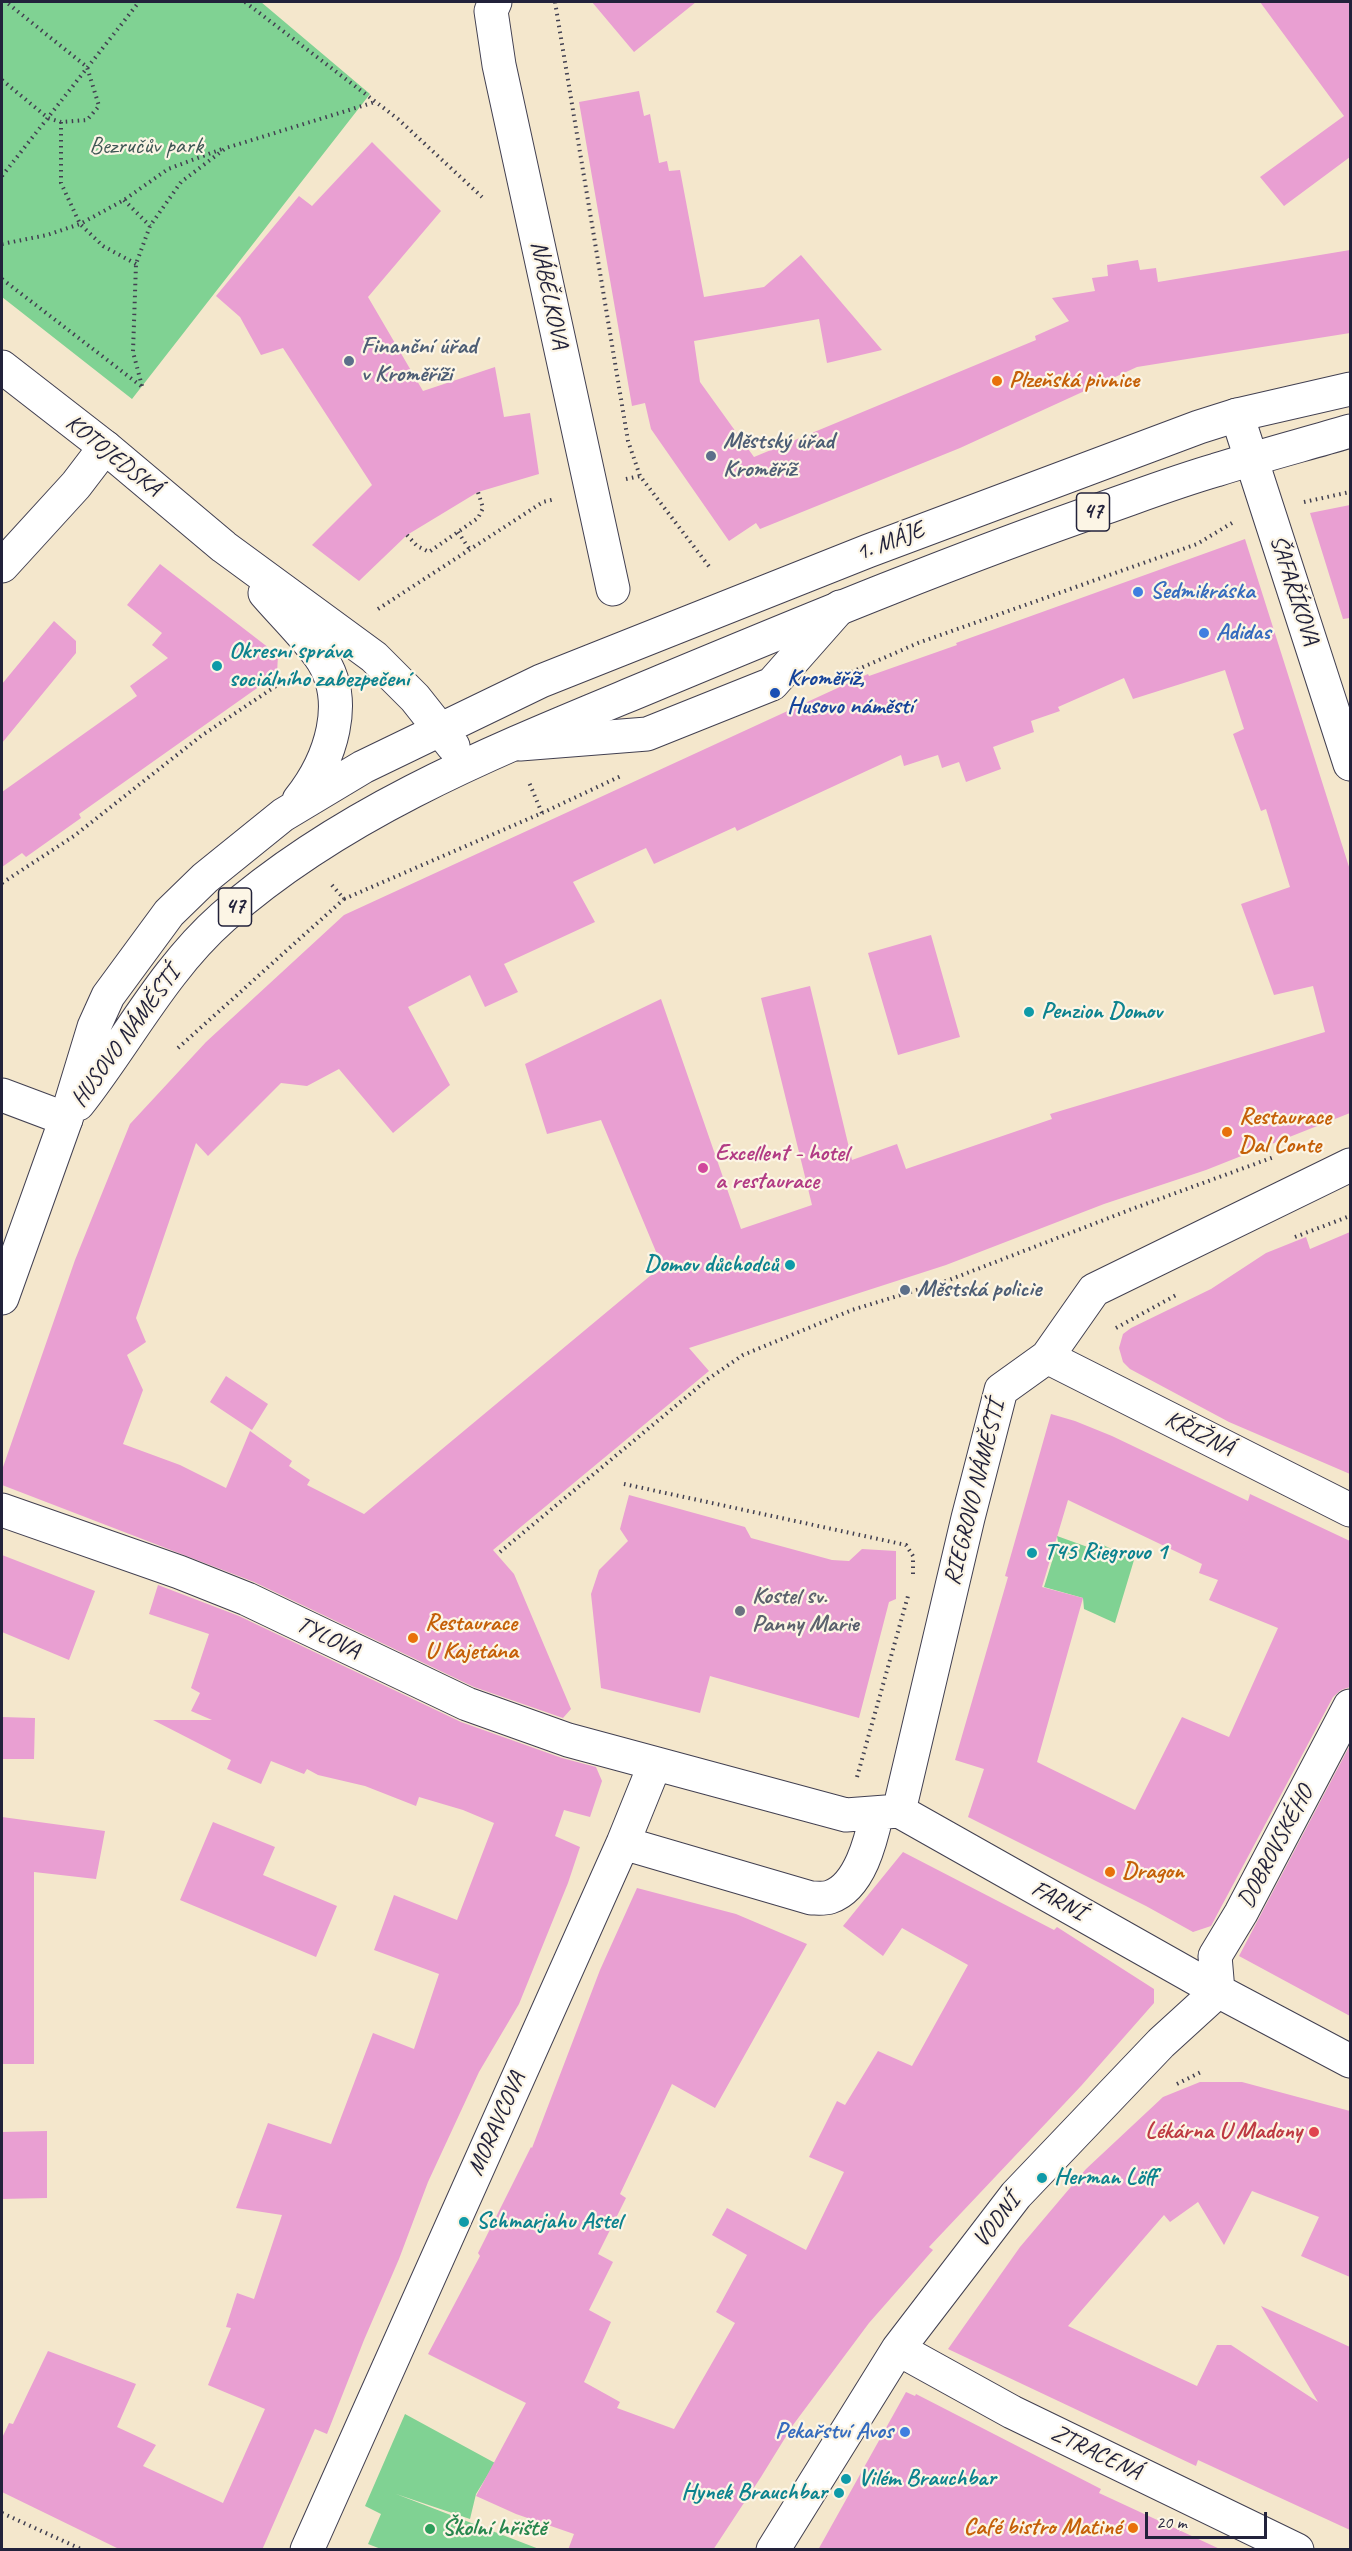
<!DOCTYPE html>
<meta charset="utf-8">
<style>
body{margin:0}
#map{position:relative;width:1352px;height:2551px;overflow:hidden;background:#f4e7cc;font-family:Caveat,sans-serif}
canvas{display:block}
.frame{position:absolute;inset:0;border:3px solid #22223b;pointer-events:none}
.scale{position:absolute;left:1145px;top:2512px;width:122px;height:27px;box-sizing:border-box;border:3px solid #22223b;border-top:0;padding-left:8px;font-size:18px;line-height:21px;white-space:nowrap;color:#22223b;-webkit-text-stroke:4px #fcf5e5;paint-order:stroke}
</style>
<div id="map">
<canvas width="1352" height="2551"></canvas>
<div class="frame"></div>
<div class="scale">20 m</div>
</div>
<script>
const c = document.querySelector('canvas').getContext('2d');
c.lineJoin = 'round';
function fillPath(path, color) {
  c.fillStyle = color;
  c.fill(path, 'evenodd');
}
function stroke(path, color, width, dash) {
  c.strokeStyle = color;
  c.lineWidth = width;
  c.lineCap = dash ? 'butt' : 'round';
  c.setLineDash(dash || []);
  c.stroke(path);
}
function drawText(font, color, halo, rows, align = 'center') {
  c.font = font + ' Caveat,sans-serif';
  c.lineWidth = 4.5;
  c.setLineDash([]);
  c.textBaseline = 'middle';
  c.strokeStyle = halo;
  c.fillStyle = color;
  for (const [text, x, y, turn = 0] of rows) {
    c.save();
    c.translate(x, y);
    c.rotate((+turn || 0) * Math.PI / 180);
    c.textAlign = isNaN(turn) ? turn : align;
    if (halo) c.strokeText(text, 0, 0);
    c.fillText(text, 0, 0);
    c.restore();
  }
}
fillPath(new Path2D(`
 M 2,2 L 261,2 L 370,94 L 132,399 L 2,297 Z
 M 1057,1536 L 1096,1550 L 1099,1543 L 1134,1560 L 1115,1623 L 1084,1609 L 1083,1598 L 1044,1587 L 1058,1542 Z
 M 405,2414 L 495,2463 L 476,2494 L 470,2519 L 396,2494 L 539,2549 L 381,2549 L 368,2544 L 381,2514 L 365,2506 Z`), '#80d293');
fillPath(new Path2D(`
 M 592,2 L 696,2 L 634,52 Z
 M 1260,2 L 1350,2 L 1350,157 L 1284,206 L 1260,177 L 1344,116 Z
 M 639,91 L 644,116 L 650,114 L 659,163 L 667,161 L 669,171 L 680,170 L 704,297 L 764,287 L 801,255 L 882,350 L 827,363 L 819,319 L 694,341 L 700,382 L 754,457 L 1036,340 L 1035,336 L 1069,321 L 1052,298 L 1095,291 L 1092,278 L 1108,276 L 1107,265 L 1138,260 L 1140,270 L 1156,268 L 1158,282 L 1350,250 L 1350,333 L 1137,367 L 960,448 L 760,529 L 756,523 L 729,541 L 651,429 L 645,403 L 632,406 L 579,102 Z
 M 372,142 L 441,211 L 368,297 L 423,391 L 495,367 L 504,417 L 530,413 L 539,474 L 478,492 L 407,535 L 359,581 L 312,545 L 372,485 L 283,348 L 261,355 L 240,317 L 216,296 L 299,196 L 312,206 Z
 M 1350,505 L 1350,618 L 1343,619 L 1310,513 Z
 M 1245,539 L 1350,870 L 1350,1113 L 1206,1170 L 1104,1204 L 946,1265 L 689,1348 L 709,1371 L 493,1550 L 514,1574 L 571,1709 L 563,1718 L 474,1687 L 254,1582 L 2,1485 L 2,1470 L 75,1260 L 130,1124 L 206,1042 L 344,915 L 868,674 L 869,676 L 957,645 L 956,643 ZM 1225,670 L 1244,729 L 1233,734 L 1261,811 L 1266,809 L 1290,887 L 1241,904 L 1274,995 L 1313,986 L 1325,1032 L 1050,1114 L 1052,1119 L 906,1169 L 897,1144 L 852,1160 L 810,986 L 761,998 L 812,1205 L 741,1229 L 661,999 L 525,1064 L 547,1134 L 601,1120 L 662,1266 L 364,1514 L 307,1485 L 310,1480 L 289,1466 L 292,1461 L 250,1431 L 226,1488 L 180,1465 L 123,1444 L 143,1390 L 127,1355 L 146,1342 L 136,1318 L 196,1143 L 208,1156 L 281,1083 L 307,1086 L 339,1069 L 393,1133 L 450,1085 L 408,1007 L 470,975 L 485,1007 L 518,992 L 504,964 L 595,922 L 573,882 L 646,848 L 654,864 L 735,827 L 737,831 L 901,755 L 904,766 L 938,755 L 942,768 L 959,762 L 966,782 L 1001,769 L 993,747 L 1034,732 L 1031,721 L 1060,711 L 1058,707 L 1124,678 L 1133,699 Z
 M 160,564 L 278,655 L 277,674 L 79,814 L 81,818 L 26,857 L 22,853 L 2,867 L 2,792 L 137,696 L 130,686 L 168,658 L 152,645 L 162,633 L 127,605 Z
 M 54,621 L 76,641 L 76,653 L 2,743 L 2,684 Z
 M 931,935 L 960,1037 L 898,1055 L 868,953 Z
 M 1350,1232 L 1350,1474 L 1229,1422 L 1130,1369 L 1123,1362 L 1119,1348 L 1123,1334 L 1131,1328 L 1211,1289 L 1266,1253 L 1306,1237 L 1310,1249 Z
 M 226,1376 L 268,1404 L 252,1430 L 210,1402 Z
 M 1051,1414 L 1075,1421 L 1112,1436 L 1248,1501 L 1250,1494 L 1350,1541 L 1350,1687 L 1341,1690 L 1333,1697 L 1211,1926 L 1193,1932 L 1146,1906 L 968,1817 L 984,1769 L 955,1760 L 1008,1577 L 1005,1576 ZM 1068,1500 L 1202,1564 L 1199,1573 L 1218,1580 L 1209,1600 L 1278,1628 L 1229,1737 L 1182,1717 L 1135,1810 L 1037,1762 L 1083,1598 L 1042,1587 Z
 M 629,1495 L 745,1527 L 751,1538 L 832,1560 L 849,1561 L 862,1549 L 896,1551 L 896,1599 L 889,1602 L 859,1718 L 710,1676 L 700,1713 L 601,1688 L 591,1594 L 599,1570 L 628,1541 L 620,1529 Z
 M 2,1555 L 95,1591 L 69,1660 L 2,1632 Z
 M 158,1585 L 239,1616 L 461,1722 L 562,1758 L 596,1767 L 602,1781 L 590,1817 L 564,1810 L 555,1836 L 580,1847 L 568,1883 L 519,2004 L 479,2072 L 428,2182 L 399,2259 L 364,2340 L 327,2434 L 315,2429 L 262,2550 L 121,2550 L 2,2492 L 2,2438 L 9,2423 L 13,2424 L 48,2351 L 136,2384 L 117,2427 L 156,2445 L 143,2466 L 223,2503 L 265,2409 L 208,2385 L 231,2328 L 226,2327 L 237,2293 L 254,2299 L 282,2215 L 236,2208 L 268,2123 L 331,2144 L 373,2033 L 414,2049 L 439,1974 L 374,1950 L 394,1895 L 457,1920 L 494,1823 L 463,1810 L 419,1797 L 416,1806 L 365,1786 L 318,1775 L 307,1769 L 304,1774 L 271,1761 L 261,1784 L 227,1769 L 231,1760 L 153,1720 L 212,1720 L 191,1711 L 200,1693 L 191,1688 L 209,1634 L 149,1614 Z
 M 2,1717 L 35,1718 L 34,1759 L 2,1759 Z
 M 1350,1745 L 1350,2016 L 1239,1956 Z
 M 2,1817 L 105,1831 L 96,1879 L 34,1872 L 34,2064 L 2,2064 Z
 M 213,1822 L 275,1847 L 263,1875 L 337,1906 L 316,1957 L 180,1900 Z
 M 903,1852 L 1054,1930 L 1057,1927 L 1154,1989 L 1154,2003 L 1081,2086 L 929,2247 L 933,2250 L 869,2323 L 793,2425 L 761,2477 L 713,2550 L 568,2550 L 574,2534 L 516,2514 L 476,2496 L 526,2403 L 428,2354 L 480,2256 L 478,2253 L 531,2147 L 532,2148 L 600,1970 L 637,1888 L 736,1914 L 807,1944 L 715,2108 L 672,2084 L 620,2194 L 626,2198 L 598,2254 L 613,2262 L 589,2310 L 611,2322 L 584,2382 L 620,2402 L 617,2408 L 674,2429 L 735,2323 L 716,2312 L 747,2255 L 712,2235 L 727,2208 L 806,2250 L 844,2172 L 809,2157 L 837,2101 L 845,2105 L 878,2051 L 912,2066 L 968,1965 L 902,1928 L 883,1956 L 843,1926 Z
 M 1200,2082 L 1242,2082 L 1350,2111 L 1350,2277 L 1301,2256 L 1319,2217 L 1252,2191 L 1224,2245 L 1198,2202 L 1170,2222 L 1164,2215 L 1068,2326 L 1197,2386 L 1217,2345 L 1231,2345 L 1318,2402 L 1261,2306 L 1350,2347 L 1350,2530 L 1198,2460 L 1196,2466 L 948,2349 L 1020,2247 L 1086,2169 L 1163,2097 Z
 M 47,2131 L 47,2198 L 2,2199 L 2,2132 Z
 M 906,2392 L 915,2396 L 916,2394 L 1101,2489 L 1099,2493 L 1222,2550 L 818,2550 Z`), '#e99fd2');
const minor = new Path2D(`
 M 495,2 L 491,11 L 499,65 L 613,589
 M 1237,415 L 1350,764
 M 2,566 L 76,485 L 105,447
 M 520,744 L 647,734 L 772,684 L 840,607
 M 2,1095 L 66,1119
 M 1047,1357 L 1350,1510
 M 2,1510 L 179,1572 L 247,1599 L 467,1704 L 568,1740 L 846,1815 L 899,1811
 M 899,1811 L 968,1518 L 1001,1390 L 1047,1357 L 1094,1290 L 1350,1165
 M 899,1811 L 1218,1991 L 1350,2061
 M 623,1843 L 811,1898 C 816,1898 824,1899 830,1897 C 860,1887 871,1840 877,1813
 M 1218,1991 L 1215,1956 L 1241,1913 L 1350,1706
 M 898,2349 L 1012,2412 L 1297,2550
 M 307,2550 L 623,1843 L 655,1764
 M 773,2550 L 898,2349 L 1016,2195 L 1161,2043 L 1218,1991`);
const major = new Path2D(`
 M 2,367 L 105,447 L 224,547 L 374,657 L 415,698 L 453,746
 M 265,593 C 283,614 303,633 319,655 C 352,700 330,761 299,800
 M 78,1104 C 127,1042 163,970 223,917 C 351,804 515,743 670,678 C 814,618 957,559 1104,508 C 1141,495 1178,481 1216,470 C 1260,456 1306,444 1350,431
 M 2,1298 L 66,1119 L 94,1027 L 108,996 L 169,913 L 205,878 L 283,815 L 363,767 L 541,681 L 868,551 L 1199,427 L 1237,415 L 1350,389`);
stroke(minor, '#424051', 35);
stroke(major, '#424051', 35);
stroke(new Path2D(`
 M 245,2 L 398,119 L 482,197
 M 555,2 L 628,441 L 640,476 L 711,569
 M 2,80 L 48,118 L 61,122 L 87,120 L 99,106 L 87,67 L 6,2
 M 61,122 L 61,183 L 80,224 L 103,246 L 136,264
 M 2,176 L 139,2
 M 124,200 L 150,226
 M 2,244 L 47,235 L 80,224 L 124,200 L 168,169 L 222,149
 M 2,279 L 141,386
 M 142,386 L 133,352 L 136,264 L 150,226 L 181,182 L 226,148 L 375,102
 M 626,479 L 640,476
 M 1304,502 L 1350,492
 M 458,532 L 470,550
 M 407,535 L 417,546 L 429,552 L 478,518 L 483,508 L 478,492
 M 378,609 L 543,502 L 555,499
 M 824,684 L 918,643 L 1197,544 L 1232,523
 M 542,813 L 623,775
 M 2,883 L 74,836 L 201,736 L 288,678
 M 344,899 L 542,813 L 528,780
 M 178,1048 L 344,899 L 331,884
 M 1295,1237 L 1350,1216
 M 1116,1328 L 1178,1294
 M 624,1484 L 906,1545 L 913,1556 L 913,1575
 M 500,1552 L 708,1379 L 743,1355 L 852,1310 L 949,1280 L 1132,1209 L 1274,1157
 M 857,1777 L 908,1596
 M 1177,2084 L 1201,2072
 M 2,2513 L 83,2550`), '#424051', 4, [1.5, 4.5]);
stroke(minor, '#fff', 33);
stroke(major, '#fff', 33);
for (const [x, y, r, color] of [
 [349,361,6,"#5c6f8a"],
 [997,381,6,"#e8710a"],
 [711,456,6,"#5c6f8a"],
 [1138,592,6,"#3f7fe0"],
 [1204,633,6,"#3f7fe0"],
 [217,666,6,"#0f9aa8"],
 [775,693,6,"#1a4fb4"],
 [1029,1012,6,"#0f9aa8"],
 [1227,1132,6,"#e8710a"],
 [703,1168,6,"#d1479c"],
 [790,1265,6,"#0f9aa8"],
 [905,1290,6,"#5c6f8a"],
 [1032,1553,6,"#0f9aa8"],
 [740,1611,6,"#6b7280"],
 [413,1638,6,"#e8710a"],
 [1110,1872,6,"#e8710a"],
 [1314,2132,6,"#e0444e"],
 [1042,2178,6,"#0f9aa8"],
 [464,2222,6,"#0f9aa8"],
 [905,2432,6,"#3f7fe0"],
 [846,2479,6,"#0f9aa8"],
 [839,2493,6,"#0f9aa8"],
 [1133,2528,6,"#e8710a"],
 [430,2529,6,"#2e9e5b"]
]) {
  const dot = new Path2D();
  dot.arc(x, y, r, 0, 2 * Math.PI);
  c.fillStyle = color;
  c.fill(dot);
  stroke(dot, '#fcf5e5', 2);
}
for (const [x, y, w] of [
 [1093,512,33],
 [235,907,33]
]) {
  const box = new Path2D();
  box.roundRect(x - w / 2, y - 19, w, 38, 4.5);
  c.fillStyle = '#fcf5e5';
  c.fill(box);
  stroke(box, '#22223b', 1.5);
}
drawText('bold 22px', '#22223b', null, [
 ["47",1093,512],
 ["47",235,907]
]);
drawText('24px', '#3e5755', '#fcf5e5', [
 ["Bezručův park",146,147]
]);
drawText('24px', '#22223b', '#fcf5e5', [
 ["NÁBĚLKOVA",549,295,78],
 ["KOTOJEDSKÁ",113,456,39],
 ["1. MÁJE",890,542,-21],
 ["ŠAFAŘÍKOVA",1294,590,72],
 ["HUSOVO NÁMĚSTÍ",126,1037,-54],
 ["KŘIŽNÁ",1199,1434,27],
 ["RIEGROVO NÁMĚSTÍ",975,1493,-76],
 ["TYLOVA",328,1638,26],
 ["DOBROVSKÉHO",1276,1847,-62],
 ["FARNÍ",1058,1901,29],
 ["MORAVCOVA",497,2124,-66],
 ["VODNÍ",997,2221,-52],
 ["ZTRACENÁ",1096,2453,26]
]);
drawText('bold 24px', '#4e5e75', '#fcf5e5', [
 ["Finanční úřad",361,347],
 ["v Kroměříži",361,375],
 ["Městský úřad",723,442],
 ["Kroměříž",723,470],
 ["Městská policie",917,1290]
], 'left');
drawText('bold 24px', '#c56008', '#fcf5e5', [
 ["Plzeňská pivnice",1009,381],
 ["Restaurace",1239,1118],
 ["Dal Conte",1239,1146],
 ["Restaurace",425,1624],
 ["U Kajetána",425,1652],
 ["Dragon",1122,1872],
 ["Café bistro Matiné",1121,2528,"right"]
], 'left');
drawText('bold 24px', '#366cbe', '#fcf5e5', [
 ["Sedmikráska",1150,592],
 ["Adidas",1216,633],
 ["Pekařství Avos",893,2432,"right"]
], 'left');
drawText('bold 24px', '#0d838f', '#fcf5e5', [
 ["Okresní správa",229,652],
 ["sociálního zabezpečení",229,680],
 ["Penzion Domov",1041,1012],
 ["Domov důchodců",778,1265,"right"],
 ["T45 Riegrovo 1",1044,1553],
 ["Herman Löff",1054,2178],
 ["Schmarjahu Astel",476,2222],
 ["Vilém Brauchbar",858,2479],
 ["Hynek Brauchbar",827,2493,"right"]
], 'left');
drawText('bold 24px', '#164399', '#fcf5e5', [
 ["Kroměříž,",787,679],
 ["Husovo náměstí",787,707]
], 'left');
drawText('bold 24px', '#b23c85', '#fcf5e5', [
 ["Excellent - hotel",715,1154],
 ["a restaurace",715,1182]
], 'left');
drawText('bold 24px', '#5b616d', '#fcf5e5', [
 ["Kostel sv.",752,1597],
 ["Panny Marie",752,1625]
], 'left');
drawText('bold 24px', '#be3a42', '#fcf5e5', [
 ["Lékárna U Madony",1302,2132]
], 'right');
drawText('bold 24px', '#27864d', '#fcf5e5', [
 ["Školní hřiště",442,2529]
], 'left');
</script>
